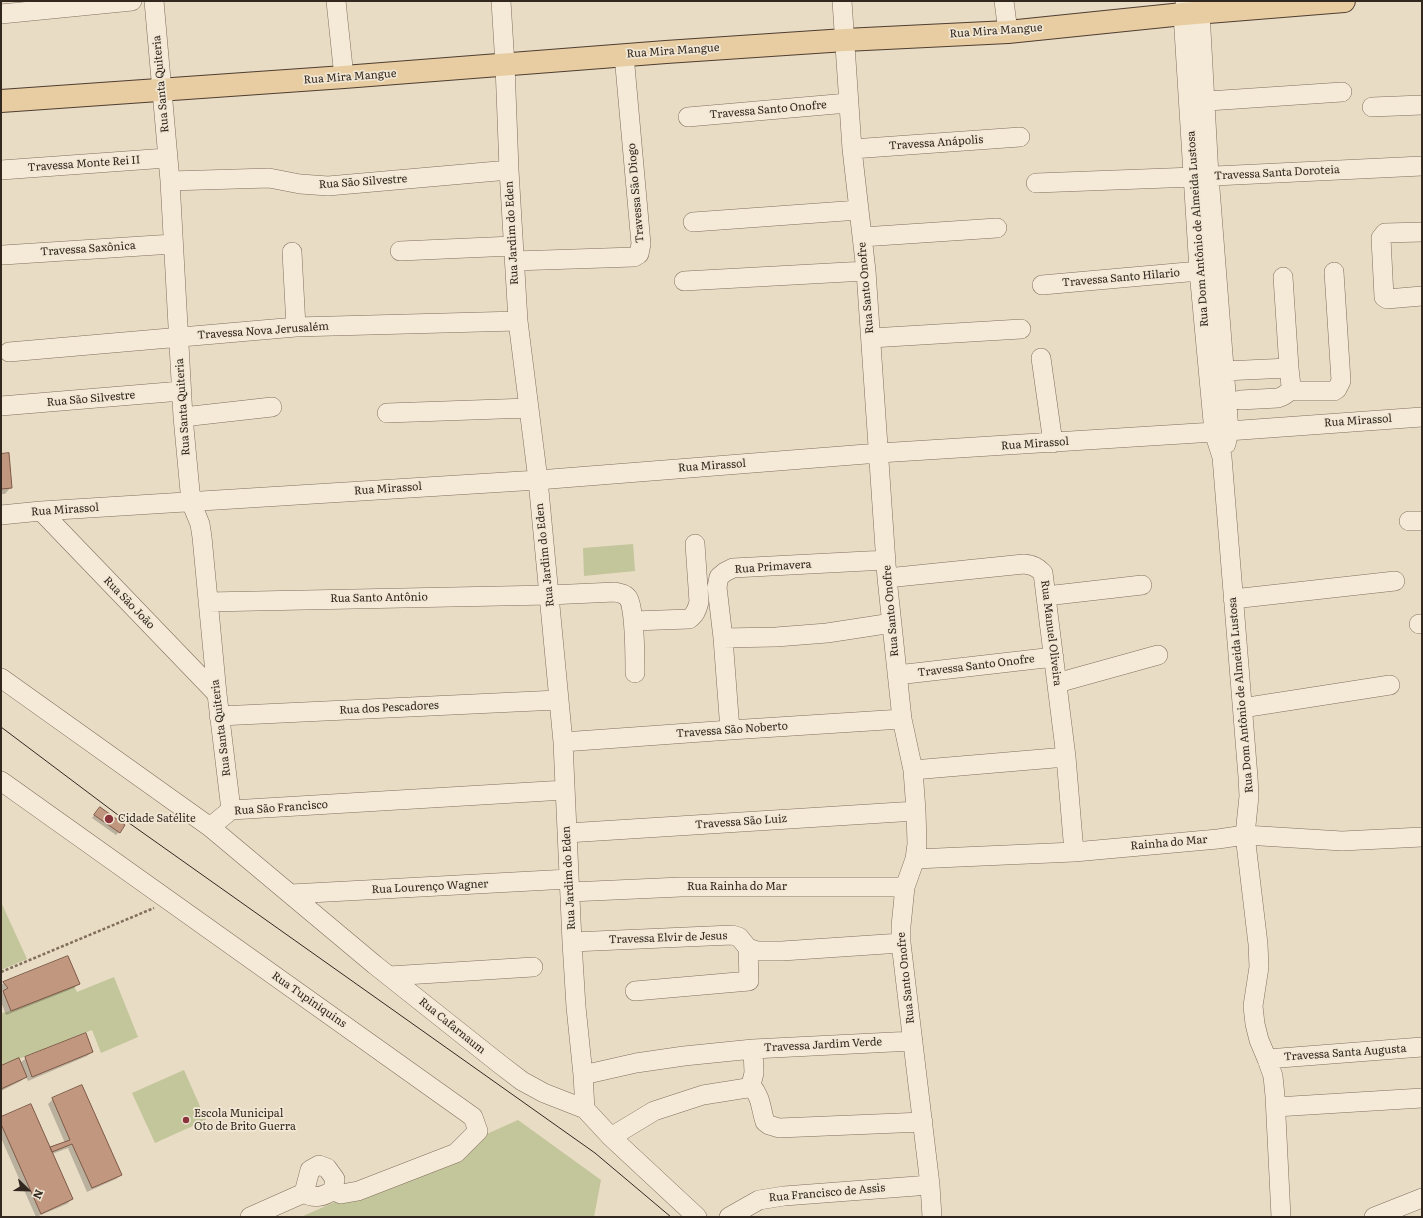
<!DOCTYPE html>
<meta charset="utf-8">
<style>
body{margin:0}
#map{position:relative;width:1423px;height:1218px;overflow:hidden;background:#e8dcc5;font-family:Literata,serif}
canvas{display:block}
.frame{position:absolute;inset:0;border:2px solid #33281f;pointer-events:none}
.north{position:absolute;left:8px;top:1170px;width:40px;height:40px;-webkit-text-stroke:3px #f1e7d4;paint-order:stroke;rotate:113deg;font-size:11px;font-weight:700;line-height:16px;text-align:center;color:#33281f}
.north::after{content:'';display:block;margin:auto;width:14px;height:18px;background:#33281f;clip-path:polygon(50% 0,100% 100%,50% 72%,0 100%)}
</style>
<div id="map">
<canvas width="1423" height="1218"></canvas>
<div class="frame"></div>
<div class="north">N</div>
</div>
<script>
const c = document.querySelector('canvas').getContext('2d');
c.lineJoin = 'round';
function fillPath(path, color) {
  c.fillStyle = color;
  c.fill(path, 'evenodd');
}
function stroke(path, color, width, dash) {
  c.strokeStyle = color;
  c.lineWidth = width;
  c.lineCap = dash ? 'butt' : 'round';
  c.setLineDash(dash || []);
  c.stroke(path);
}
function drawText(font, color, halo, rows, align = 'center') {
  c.font = font + ' Literata,serif';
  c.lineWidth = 3.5;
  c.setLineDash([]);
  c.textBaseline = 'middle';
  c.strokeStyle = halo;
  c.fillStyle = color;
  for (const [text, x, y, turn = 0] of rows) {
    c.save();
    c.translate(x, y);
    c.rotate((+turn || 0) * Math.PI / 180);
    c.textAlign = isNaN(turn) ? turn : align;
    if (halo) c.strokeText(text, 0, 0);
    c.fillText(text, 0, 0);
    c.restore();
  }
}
fillPath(new Path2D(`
 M 633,544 L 635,571 L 584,576 L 583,548 Z
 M 1,902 L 27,959 L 1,970 Z
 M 114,977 L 138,1037 L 101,1053 L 92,1030 L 1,1066 L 1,1013 L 11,1011 L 74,986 L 77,992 Z
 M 184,1070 L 206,1120 L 155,1143 L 132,1093 Z
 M 518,1120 L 601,1180 L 594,1217 L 301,1217 Z`), '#c3c59a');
fillPath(new Path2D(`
 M 1,455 L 11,487 L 5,494 L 1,494 Z
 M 97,811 L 119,832 L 116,835 L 92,818 Z
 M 4,983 L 79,984 L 74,988 L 6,1015 L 1,1002 L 1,994 L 3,992 L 1,990 L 1,985 Z
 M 92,1052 L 87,1056 L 28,1081 L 26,1077 L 21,1081 L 1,1091 L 1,1067 L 20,1063 L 26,1058 Z
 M 82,1086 L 121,1175 L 116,1179 L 87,1192 L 68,1148 L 52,1154 L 72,1199 L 67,1204 L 36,1217 L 1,1138 L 1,1118 L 49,1148 L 65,1143 L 48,1104 L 53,1099 Z`), '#0003');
const building = new Path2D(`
 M 9,453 L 12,488 L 1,489 L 1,454 Z
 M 100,807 L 125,825 L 120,833 L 94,815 Z
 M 68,956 L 80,984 L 11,1011 L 3,991 L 8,988 L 3,982 Z
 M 86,1033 L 93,1052 L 32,1077 L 25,1057 Z
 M 19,1058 L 27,1077 L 1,1089 L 1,1066 Z
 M 82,1085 L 122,1175 L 92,1188 L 72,1144 L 52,1152 L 50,1147 L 70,1140 L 52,1098 Z
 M 31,1104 L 73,1199 L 41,1214 L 1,1124 L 1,1117 Z`);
fillPath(building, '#c2977f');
stroke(building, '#7d5946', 1);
const minor = new Path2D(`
 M 154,1 L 170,181 L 183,417 L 191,502 L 200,524 L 202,537 L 217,694 L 231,810
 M 336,1 L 344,77
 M 501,1 L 505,65 L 509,170 L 518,321 L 538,480 L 563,742 L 572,942 L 576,1007 L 583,1075 L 585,1109
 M 842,1 L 852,149 L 866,271 L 887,578 L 902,719 L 913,770 L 916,811 L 917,844 L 915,859 L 905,887 L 901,926 L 901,943 L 930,1185 L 932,1217
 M 1004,1 L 1008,32
 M 1186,1 L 1183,14 L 1199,271 L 1214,432 L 1222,457 L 1248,777 L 1249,796 L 1245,835 L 1258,944 L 1259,967 L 1253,1006 L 1255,1024 L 1259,1040 L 1267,1059 L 1273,1076 L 1275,1096 L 1281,1217
 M 1197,1 L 1200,12 L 1209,176 L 1229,431 L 1226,444
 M 1,14 L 132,1
 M 1193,102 L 1342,92
 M 1372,107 L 1422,105
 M 688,117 L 848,103
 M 852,149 L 1020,137
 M 1,170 L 167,158
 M 170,181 L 269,178 L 300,184 L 328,186 L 509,170
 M 1036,183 L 1194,177 L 1422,166
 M 693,222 L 859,210
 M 1422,232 L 1385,233 L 1381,238 L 1384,297 L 1387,299 L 1422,296
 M 862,237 L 997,228
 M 400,251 L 513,246
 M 292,252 L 296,327
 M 3,255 L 173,244
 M 514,261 L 634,257 L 639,254 L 641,244 L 624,55
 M 1283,277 L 1289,368
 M 684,281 L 866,271
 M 1042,285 L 1199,271
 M 871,338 L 1021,329
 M 9,352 L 296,327 L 518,321
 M 1041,358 L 1053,443
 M 1224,371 L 1289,368 L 1291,386 L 1296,391 L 1334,391 L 1337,389 L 1341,381 L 1334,272
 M 1240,400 L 1278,398 L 1283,396 L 1293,389
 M 1,406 L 181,391
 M 387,413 L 529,408
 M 183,417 L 272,407
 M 41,511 L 217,694
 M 1,515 L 41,511 L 538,480 L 879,453 L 1214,432 L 1422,417
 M 1409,521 L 1422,521
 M 887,578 L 1024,564 C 1033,565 1037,567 1043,573 L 1066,757 L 1074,852
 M 1046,596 L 1142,585
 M 1233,599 L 1395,581
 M 208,602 L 549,595 L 615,592 C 620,593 625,594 628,598 C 635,606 635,659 635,673
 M 633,621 L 689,619 C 695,615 697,610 699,602 L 695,544
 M 1419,624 L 1422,624
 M 723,638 L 776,637 L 827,633 L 892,623
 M 897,675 L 1054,657
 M 1,678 L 210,827 L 375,965 L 501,1065 L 522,1081 L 544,1093 L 585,1109 L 611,1137 L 697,1217
 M 1057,683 L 1158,655
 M 1242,708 L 1390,685
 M 219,716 L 558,700
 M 730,730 L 723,638 L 717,587 L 719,577 L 725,572 L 733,568 L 886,560
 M 563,742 L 730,730 L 902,719
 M 913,770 L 1066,757
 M 1,781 L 473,1117 L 478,1131 L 456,1153 L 358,1191 L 341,1194 L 333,1190
 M 210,827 L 231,810 L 565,790
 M 567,833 L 916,811
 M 915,859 L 1074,852 L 1218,839 L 1245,835 L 1342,841 L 1422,837
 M 570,892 L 681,887 L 905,887
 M 291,894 L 569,879
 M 572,942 L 732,935 L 739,937 L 748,948 L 757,951 L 782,951 L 901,943
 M 389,976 L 533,967
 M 635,991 L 749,981 L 748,948
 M 1267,1059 L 1422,1047
 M 583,1075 L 636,1063 L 684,1056 L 753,1049
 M 751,1085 C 762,1099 760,1106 765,1122 L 769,1125 L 779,1128 L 923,1122
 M 1276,1107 L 1422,1098
 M 611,1137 L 654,1111 L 703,1095 L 747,1088 L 751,1085 L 754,1073 L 753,1049 L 913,1041
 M 250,1217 L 304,1193 C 314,1199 324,1197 333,1190 L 335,1179 L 327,1168 L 319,1165 L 310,1170 L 304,1193
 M 729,1217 L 759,1200 L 784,1196 L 930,1185
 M 1374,1217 L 1422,1198`);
const major = new Path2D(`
 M 1,101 L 344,77 L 666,52 L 845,40 L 1008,32 L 1183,14 L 1344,1`);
stroke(minor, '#816e5d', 20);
stroke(major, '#4f3d31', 24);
stroke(new Path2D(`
 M 1,972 L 154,908`), '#816e5d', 2.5, [3, 2]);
stroke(minor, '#f4ead7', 19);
stroke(major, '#e7cda1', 22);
stroke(new Path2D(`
 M 1,727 L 122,818 L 595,1153 L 671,1217`), '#33281f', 1);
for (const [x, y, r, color] of [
 [109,819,5,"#89343a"],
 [186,1120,4,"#89343a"]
]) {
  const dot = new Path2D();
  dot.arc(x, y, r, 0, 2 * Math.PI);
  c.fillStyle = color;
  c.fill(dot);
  stroke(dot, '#f1e7d4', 1.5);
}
drawText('11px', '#33281f', '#f1e7d4', [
 ["Rua Mira Mangue",996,31,-4],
 ["Rua Mira Mangue",673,51,-4],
 ["Rua Mira Mangue",350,77,-4],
 ["Rua Santa Quiteria",161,84,-95],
 ["Travessa Santo Onofre",768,110,-5],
 ["Travessa Anápolis",936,143,-4],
 ["Travessa Monte Rei II",84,164,-4],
 ["Travessa Santa Doroteia",1277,173,-3],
 ["Rua São Silvestre",363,182,-4],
 ["Travessa São Diogo",636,193,-95],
 ["Rua Dom Antônio de Almeida Lustosa",1198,229,-94],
 ["Rua Jardim do Eden",512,233,-93],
 ["Travessa Saxônica",88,249,-4],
 ["Travessa Santo Hilario",1121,278,-5],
 ["Rua Santo Onofre",866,288,-95],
 ["Travessa Nova Jerusalém",263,331,-4],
 ["Rua São Silvestre",91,399,-5],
 ["Rua Santa Quiteria",183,407,-94],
 ["Rua Mirassol",1358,421,-4],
 ["Rua Mirassol",1035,444,-4],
 ["Rua Mirassol",712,466,-4],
 ["Rua Mirassol",388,489,-4],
 ["Rua Mirassol",65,510,-4],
 ["Rua Jardim do Eden",545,555,-96],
 ["Rua Primavera",773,567,-4],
 ["Rua Santo Antônio",379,598,-1],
 ["Rua São João",129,603,46],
 ["Rua Santo Onofre",891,611,-95],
 ["Rua Manuel Oliveira",1051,633,83],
 ["Travessa Santo Onofre",976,666,-7],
 ["Rua Dom Antônio de Almeida Lustosa",1241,695,-95],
 ["Rua dos Pescadores",389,708,-3],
 ["Rua Santa Quiteria",221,728,-97],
 ["Travessa São Noberto",732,730,-4],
 ["Rua São Francisco",281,808,-4],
 ["Travessa São Luiz",741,822,-4],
 ["Rainha do Mar",1169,843,-5],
 ["Rua Jardim do Eden",569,878,-93],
 ["Rua Lourenço Wagner",430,887,-3],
 ["Rua Rainha do Mar",737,887],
 ["Travessa Elvir de Jesus",668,938,-2],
 ["Rua Santo Onofre",906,978,-96],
 ["Rua Tupiniquins",309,1000,35],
 ["Rua Cafarnaum",452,1026,39],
 ["Travessa Jardim Verde",823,1045,-3],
 ["Travessa Santa Augusta",1345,1053,-4],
 ["Rua Francisco de Assis",827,1193,-5]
]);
drawText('11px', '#33281f', '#f1e7d4', [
 ["Cidade Satélite",118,819],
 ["Escola Municipal",194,1114],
 ["Oto de Brito Guerra",194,1127]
], 'left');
</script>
